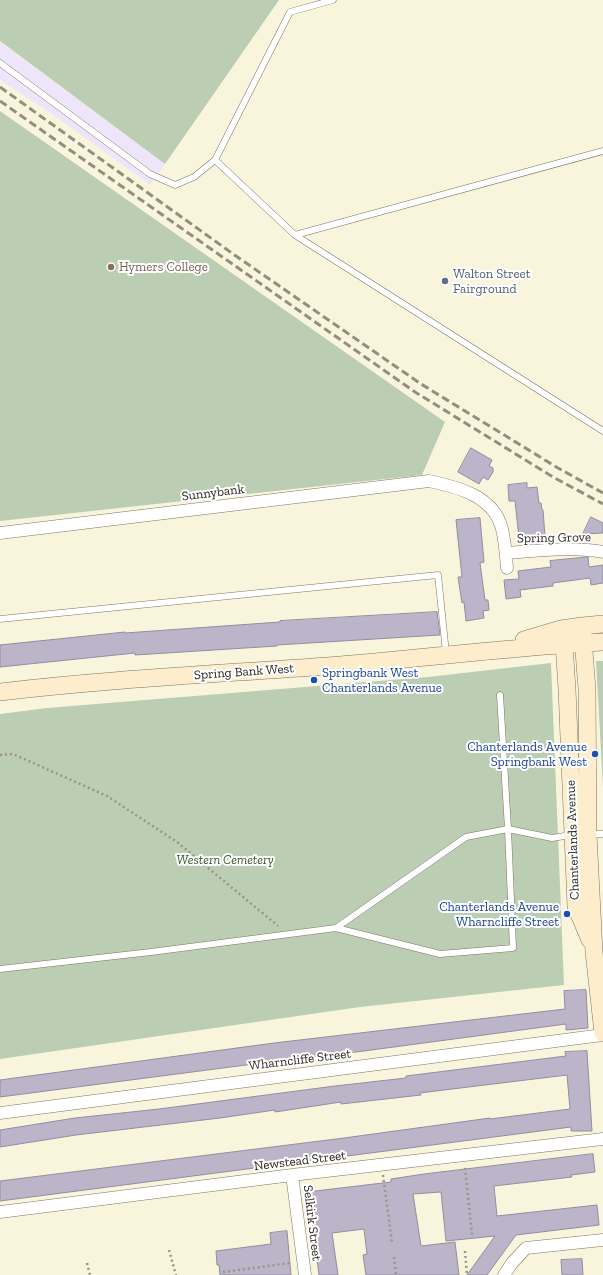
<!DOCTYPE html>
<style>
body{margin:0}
canvas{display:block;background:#f9f5dd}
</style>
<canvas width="603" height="1275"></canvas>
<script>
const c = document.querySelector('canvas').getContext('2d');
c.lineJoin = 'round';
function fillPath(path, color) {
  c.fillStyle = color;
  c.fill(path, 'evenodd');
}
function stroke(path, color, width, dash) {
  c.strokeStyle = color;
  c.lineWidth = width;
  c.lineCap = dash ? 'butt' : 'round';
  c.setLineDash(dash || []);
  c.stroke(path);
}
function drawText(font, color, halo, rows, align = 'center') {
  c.font = font + ' "Zilla Slab",serif';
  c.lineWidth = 4;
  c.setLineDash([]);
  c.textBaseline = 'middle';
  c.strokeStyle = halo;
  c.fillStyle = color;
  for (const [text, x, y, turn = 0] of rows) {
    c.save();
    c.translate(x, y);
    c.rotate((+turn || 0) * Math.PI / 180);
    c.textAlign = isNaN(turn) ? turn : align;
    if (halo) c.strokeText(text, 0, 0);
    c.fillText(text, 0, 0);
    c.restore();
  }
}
fillPath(new Path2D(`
 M 0,42 L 165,164 L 150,185 L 59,119 L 0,80 Z`), '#eee5fb');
fillPath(new Path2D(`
 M 0,0 L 279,0 L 165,164 L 0,41 Z
 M 0,111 L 445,422 L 422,475 L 0,521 Z
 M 596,661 L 603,661 L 603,787 Z
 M 551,663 L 564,985 L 360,1007 L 0,1059 L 0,714 L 47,708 L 428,677 Z`), '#bbceb4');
const building = new Path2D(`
 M 471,448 L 492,460 L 489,466 L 493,468 L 493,472 L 488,480 L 483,477 L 479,484 L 458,472 Z
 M 527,483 L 527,488 L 537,487 L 539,503 L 541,503 L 542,510 L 543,510 L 545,536 L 519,538 L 515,501 L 509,501 L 508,485 Z
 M 591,517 L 603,523 L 603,533 L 583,534 Z
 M 480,518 L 484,562 L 480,563 L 485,600 L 488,600 L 489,610 L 483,611 L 484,618 L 466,621 L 464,602 L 462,603 L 458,577 L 462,577 L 456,520 Z
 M 586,557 L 588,557 L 589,567 L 603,565 L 603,583 L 591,585 L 590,578 L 553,583 L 553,586 L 520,590 L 521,597 L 506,599 L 504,580 L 519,579 L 518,571 L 551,567 L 550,561 Z
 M 437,612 L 440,635 L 277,645 L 277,646 L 135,655 L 135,653 L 0,667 L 0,645 L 125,632 L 125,633 L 280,622 L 280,621 Z
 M 586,990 L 588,1028 L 566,1030 L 566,1024 L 364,1051 L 269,1062 L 0,1097 L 0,1080 L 274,1043 L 565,1009 L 564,991 Z
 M 587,1051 L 592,1131 L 571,1131 L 571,1127 L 0,1201 L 0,1181 L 344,1138 L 490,1118 L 490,1119 L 570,1109 L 567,1075 L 444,1090 L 420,1093 L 421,1095 L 341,1104 L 341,1102 L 275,1112 L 275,1110 L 220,1118 L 76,1135 L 0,1147 L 0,1130 L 75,1118 L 159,1109 L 335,1086 L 406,1078 L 406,1076 L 566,1056 L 565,1052 Z
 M 593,1154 L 595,1172 L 571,1175 L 572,1177 L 494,1186 L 497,1216 L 597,1205 L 599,1225 L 516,1235 L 487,1275 L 467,1275 L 495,1236 L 446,1241 L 441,1192 L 413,1194 L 421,1246 L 455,1242 L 459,1275 L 366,1275 L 363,1255 L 367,1254 L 364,1229 L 332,1233 L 338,1275 L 319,1275 L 311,1210 L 309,1210 L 307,1192 L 391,1182 L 391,1179 L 424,1174 Z
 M 287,1231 L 291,1275 L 220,1275 L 219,1265 L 217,1265 L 216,1251 L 271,1244 L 270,1233 Z
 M 582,1259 L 583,1275 L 562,1275 L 561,1260 Z`);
fillPath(building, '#bcb5ca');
stroke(building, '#938ca1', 1);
const lane = new Path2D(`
 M 0,63 L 150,174 L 175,185 L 194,177 L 215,160 L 290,12 L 333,0
 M 215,160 L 295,235 L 603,431
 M 295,235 L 603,151
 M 0,619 L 438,575 L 446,653
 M 589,834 L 603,834
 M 336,928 L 440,954 L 513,948 L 508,829 L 552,838 L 571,835
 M 0,969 L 151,952 L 336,928 L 466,837 L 508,829 L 500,695`);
const street = new Path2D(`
 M 0,533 L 429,481 C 458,487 494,496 502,529 C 505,541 506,555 507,568
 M 506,553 C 535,551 575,546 603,552
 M 0,1113 L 603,1035
 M 292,1175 L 305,1275
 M 0,1212 L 292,1175 L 603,1139
 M 504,1275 L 512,1263 L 526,1248 L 603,1240`);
const secondary = new Path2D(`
 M 582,626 L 587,689 L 588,834 L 594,952 L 603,1033
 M 561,629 L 564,644 L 567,689 L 576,907 L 590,940
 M 524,640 L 561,629 L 582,626 L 603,624
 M 0,692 C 109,679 218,674 327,666 C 419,659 511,647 603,642`);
stroke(lane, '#7a7662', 7);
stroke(street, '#7a7662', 13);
stroke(secondary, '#7a7662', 18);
stroke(new Path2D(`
 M 0,755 L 13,754 L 107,796 L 177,842 L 278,926
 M 465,1168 L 472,1235
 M 383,1175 L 392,1243
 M 169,1250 L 176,1275
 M 465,1251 L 467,1275
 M 394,1257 L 396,1275
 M 87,1263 L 90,1275
 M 223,1272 L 291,1263`), '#989585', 2.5, [2, 3]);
stroke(lane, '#fff', 6);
stroke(street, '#fff', 12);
stroke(secondary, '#fdedcc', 17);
stroke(new Path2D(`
 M 0,87 L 236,256 L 421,384 L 558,468 L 603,493
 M 0,101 L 415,392 L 553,477 L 603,504`), '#928f7f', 3, [8, 4]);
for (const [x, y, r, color] of [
 [111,267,4,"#8d6e63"],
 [445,281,4,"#5c6f8a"],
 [314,680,4,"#1a4fb4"],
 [595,754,4,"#1a4fb4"],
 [567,914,4,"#1a4fb4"]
]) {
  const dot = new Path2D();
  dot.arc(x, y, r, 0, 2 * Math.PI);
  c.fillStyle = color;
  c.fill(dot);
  stroke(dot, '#fff', 1.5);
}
drawText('13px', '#785e54', '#fff', [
 ["Hymers College",119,267]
], 'left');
drawText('13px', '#4e5e75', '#fff', [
 ["Walton Street",453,274],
 ["Fairground",453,289]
], 'left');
drawText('13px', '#28261e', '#fff', [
 ["Sunnybank",213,493,-7],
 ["Spring Grove",554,538,-1],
 ["Spring Bank West",244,672,-4],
 ["Chanterlands Avenue",573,840,-92],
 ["Wharncliffe Street",300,1060,-7],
 ["Newstead Street",300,1161,-7],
 ["Selkirk Street",312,1223,83]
]);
drawText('13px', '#164399', '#fff', [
 ["Springbank West",322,673,"left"],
 ["Chanterlands Avenue",322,688,"left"],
 ["Chanterlands Avenue",587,747],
 ["Springbank West",587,762],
 ["Chanterlands Avenue",559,907],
 ["Wharncliffe Street",559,922]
], 'right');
drawText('italic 13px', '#36552a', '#fff', [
 ["Western Cemetery",225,860]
]);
</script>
